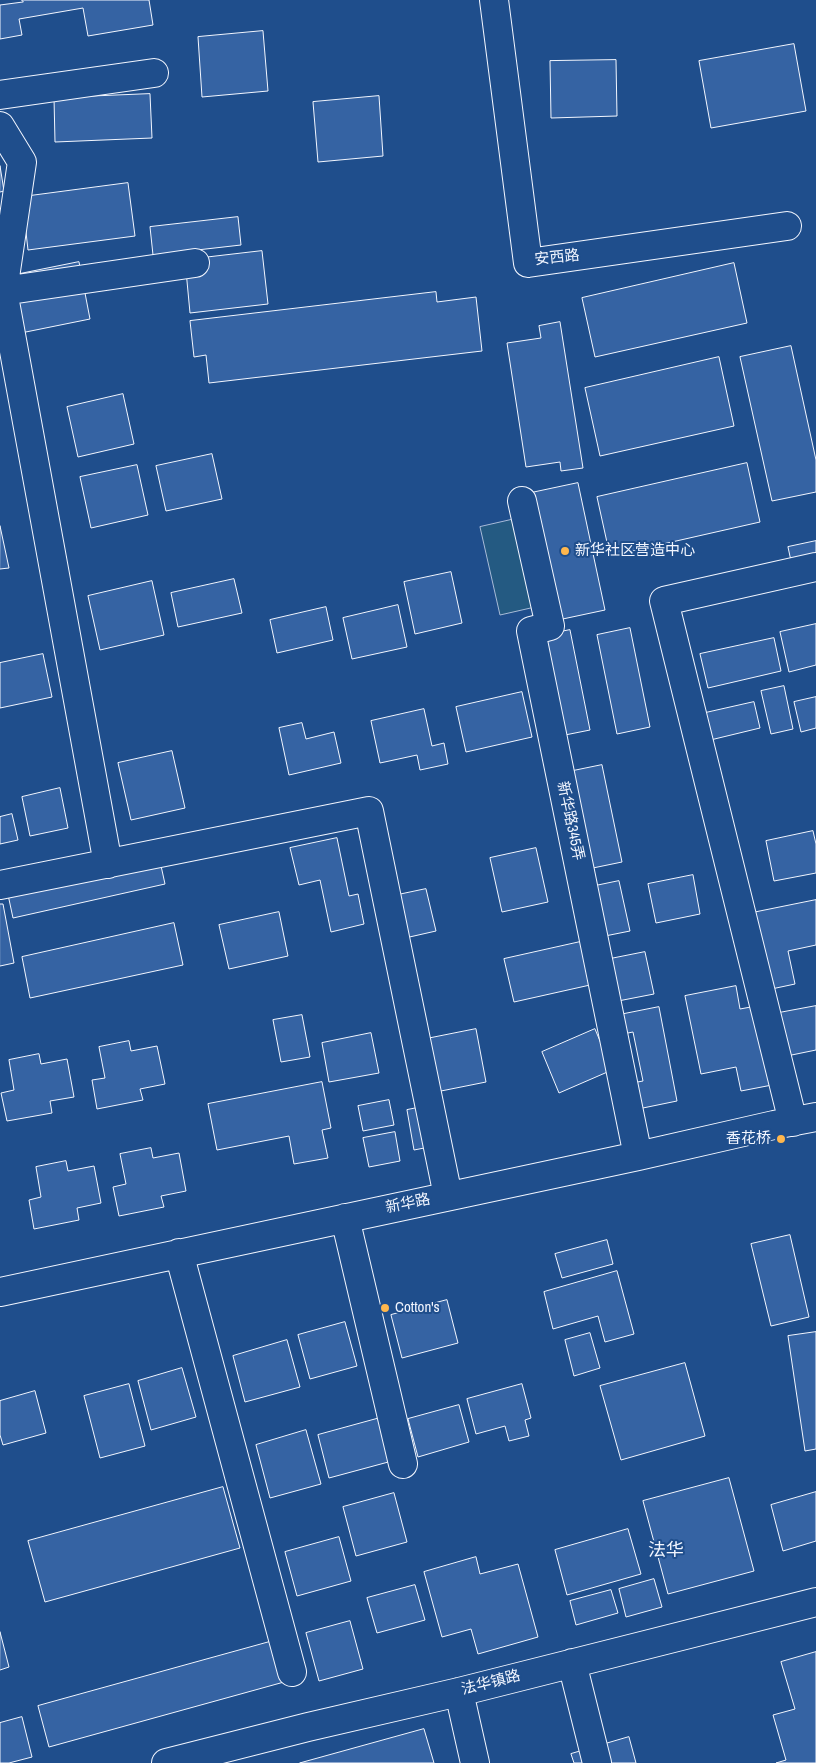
<!DOCTYPE html>
<meta charset="utf-8">
<style>
body{margin:0}
canvas{display:block;background:#1f4e8c}
</style>
<canvas width="816" height="1763"></canvas>
<script>
const c = document.querySelector('canvas').getContext('2d');
c.lineJoin = 'round';
function fillPath(path, color) {
  c.fillStyle = color;
  c.fill(path, 'evenodd');
}
function stroke(path, color, width, dash) {
  c.strokeStyle = color;
  c.lineWidth = width;
  c.lineCap = dash ? 'butt' : 'round';
  c.setLineDash(dash || []);
  c.stroke(path);
}
function drawText(font, color, halo, rows, align = 'center') {
  c.font = font + ' "Archivo Narrow","Noto Sans SC",sans-serif';
  c.lineWidth = 4;
  c.setLineDash([]);
  c.textBaseline = 'middle';
  c.strokeStyle = halo;
  c.fillStyle = color;
  for (const [text, x, y, turn = 0] of rows) {
    c.save();
    c.translate(x, y);
    c.rotate((+turn || 0) * Math.PI / 180);
    c.textAlign = isNaN(turn) ? turn : align;
    if (halo) c.strokeText(text, 0, 0);
    c.fillText(text, 0, 0);
    c.restore();
  }
}
const green = new Path2D(`
 M 515,519 L 535,607 L 500,615 L 480,527 Z`);
fillPath(green, '#245a82');
stroke(green, '#a8bbd7', 1);
const building = new Path2D(`
 M 22,0 L 149,0 L 153,25 L 88,36 L 83,8 L 19,19 L 22,35 L 0,39 L 0,5 L 23,2 Z
 M 263,31 L 268,91 L 202,97 L 198,37 Z
 M 794,44 L 806,111 L 711,128 L 699,61 Z
 M 616,60 L 617,116 L 551,118 L 550,61 Z
 M 150,94 L 152,138 L 55,142 L 54,98 Z
 M 379,96 L 383,156 L 318,162 L 313,102 Z
 M 0,166 L 4,191 L 0,192 Z
 M 128,183 L 135,236 L 28,250 L 22,197 Z
 M 238,217 L 241,245 L 153,255 L 150,227 Z
 M 262,251 L 268,304 L 190,313 L 185,260 Z
 M 79,262 L 90,319 L 6,336 L 0,278 Z
 M 734,263 L 747,323 L 595,357 L 582,298 Z
 M 436,292 L 437,302 L 476,297 L 482,351 L 209,383 L 206,355 L 194,357 L 190,321 Z
 M 560,322 L 583,468 L 561,471 L 560,462 L 526,467 L 507,343 L 541,338 L 539,326 Z
 M 791,346 L 816,460 L 816,492 L 772,501 L 740,357 Z
 M 719,357 L 734,426 L 600,456 L 585,388 Z
 M 123,394 L 134,444 L 78,457 L 67,407 Z
 M 212,454 L 222,499 L 166,511 L 156,466 Z
 M 747,463 L 760,522 L 610,556 L 597,497 Z
 M 137,465 L 148,515 L 91,528 L 80,477 Z
 M 578,483 L 605,610 L 558,620 L 531,493 Z
 M 0,526 L 9,568 L 0,569 Z
 M 816,541 L 816,570 L 794,575 L 788,547 Z
 M 451,572 L 462,623 L 415,634 L 404,582 Z
 M 234,579 L 242,613 L 178,627 L 171,593 Z
 M 152,581 L 164,635 L 100,650 L 88,596 Z
 M 398,605 L 407,647 L 352,659 L 343,618 Z
 M 326,607 L 333,640 L 277,653 L 270,620 Z
 M 816,624 L 816,665 L 789,672 L 780,632 Z
 M 630,628 L 650,727 L 617,734 L 597,635 Z
 M 570,630 L 590,730 L 560,736 L 540,636 Z
 M 774,638 L 781,671 L 708,688 L 700,654 Z
 M 43,654 L 52,697 L 0,708 L 0,663 Z
 M 784,686 L 793,729 L 771,734 L 761,691 Z
 M 522,692 L 532,737 L 466,752 L 456,707 Z
 M 816,697 L 816,728 L 801,732 L 794,702 Z
 M 754,702 L 760,728 L 698,743 L 692,716 Z
 M 424,709 L 432,746 L 444,743 L 448,764 L 420,770 L 417,755 L 380,763 L 371,721 Z
 M 302,723 L 306,739 L 334,732 L 341,763 L 289,775 L 279,728 Z
 M 172,751 L 185,808 L 131,820 L 118,763 Z
 M 602,765 L 622,862 L 588,869 L 568,772 Z
 M 60,788 L 68,828 L 30,836 L 22,797 Z
 M 12,814 L 18,840 L 0,844 L 0,817 Z
 M 813,831 L 816,844 L 816,873 L 774,881 L 766,841 Z
 M 337,838 L 349,896 L 358,894 L 364,924 L 331,932 L 320,880 L 299,885 L 290,848 Z
 M 156,843 L 165,884 L 13,918 L 4,876 Z
 M 536,848 L 548,902 L 502,912 L 490,858 Z
 M 693,875 L 700,914 L 656,923 L 648,884 Z
 M 619,881 L 630,931 L 605,936 L 595,886 Z
 M 426,889 L 436,931 L 383,943 L 374,900 Z
 M 816,900 L 816,945 L 788,951 L 795,984 L 762,991 L 747,914 Z
 M 0,904 L 3,904 L 14,963 L 0,966 Z
 M 279,912 L 288,956 L 229,969 L 219,925 Z
 M 174,923 L 183,965 L 30,998 L 22,957 Z
 M 589,940 L 599,983 L 514,1002 L 504,959 Z
 M 645,952 L 654,994 L 618,1001 L 610,959 Z
 M 736,986 L 740,1009 L 756,1006 L 772,1085 L 741,1091 L 736,1067 L 701,1074 L 685,996 Z
 M 816,1006 L 816,1050 L 777,1058 L 768,1015 Z
 M 659,1007 L 677,1101 L 638,1109 L 632,1083 L 643,1081 L 633,1032 L 623,1034 L 619,1015 Z
 M 302,1015 L 310,1057 L 281,1062 L 273,1020 Z
 M 476,1029 L 486,1082 L 436,1092 L 426,1039 Z
 M 595,1029 L 612,1070 L 559,1093 L 542,1052 Z
 M 371,1033 L 379,1073 L 329,1082 L 322,1043 Z
 M 129,1041 L 131,1051 L 157,1046 L 165,1084 L 140,1089 L 143,1100 L 97,1109 L 92,1080 L 105,1078 L 99,1047 Z
 M 39,1054 L 41,1064 L 67,1059 L 74,1097 L 50,1101 L 52,1113 L 7,1121 L 1,1093 L 14,1090 L 9,1060 Z
 M 322,1082 L 331,1128 L 322,1130 L 328,1158 L 294,1164 L 289,1136 L 217,1150 L 208,1104 Z
 M 389,1100 L 394,1125 L 363,1131 L 358,1106 Z
 M 442,1103 L 450,1143 L 414,1150 L 407,1110 Z
 M 395,1132 L 400,1161 L 369,1167 L 363,1138 Z
 M 151,1148 L 153,1158 L 179,1153 L 186,1191 L 161,1196 L 164,1207 L 119,1216 L 113,1187 L 126,1184 L 120,1154 Z
 M 66,1161 L 68,1171 L 94,1166 L 101,1203 L 77,1208 L 79,1220 L 34,1229 L 29,1200 L 41,1197 L 36,1167 Z
 M 790,1235 L 809,1317 L 771,1326 L 751,1244 Z
 M 607,1240 L 613,1264 L 562,1278 L 555,1254 Z
 M 617,1271 L 634,1334 L 605,1342 L 598,1316 L 553,1329 L 544,1292 Z
 M 447,1300 L 458,1343 L 402,1358 L 391,1315 Z
 M 345,1322 L 357,1366 L 310,1379 L 298,1335 Z
 M 816,1332 L 816,1449 L 805,1451 L 788,1336 Z
 M 590,1333 L 600,1368 L 574,1376 L 565,1340 Z
 M 287,1340 L 300,1387 L 245,1402 L 233,1356 Z
 M 685,1363 L 705,1436 L 621,1460 L 600,1386 Z
 M 182,1368 L 196,1417 L 151,1430 L 138,1381 Z
 M 129,1384 L 145,1446 L 100,1458 L 84,1396 Z
 M 522,1384 L 531,1418 L 525,1420 L 529,1436 L 509,1441 L 505,1426 L 476,1434 L 467,1399 Z
 M 35,1391 L 46,1433 L 3,1445 L 0,1435 L 0,1401 Z
 M 459,1405 L 469,1442 L 418,1457 L 408,1419 Z
 M 380,1418 L 392,1461 L 329,1478 L 318,1435 Z
 M 306,1430 L 321,1484 L 270,1498 L 256,1445 Z
 M 729,1478 L 754,1571 L 668,1594 L 643,1501 Z
 M 223,1487 L 240,1548 L 45,1602 L 28,1541 Z
 M 816,1492 L 816,1541 L 783,1551 L 771,1505 Z
 M 394,1493 L 407,1542 L 356,1556 L 343,1507 Z
 M 628,1529 L 641,1574 L 567,1595 L 555,1550 Z
 M 339,1537 L 351,1581 L 297,1596 L 285,1552 Z
 M 476,1557 L 480,1574 L 518,1564 L 538,1637 L 478,1654 L 471,1629 L 442,1637 L 424,1572 Z
 M 654,1579 L 662,1607 L 626,1617 L 619,1589 Z
 M 415,1585 L 425,1620 L 377,1633 L 367,1598 Z
 M 611,1590 L 618,1613 L 576,1625 L 570,1601 Z
 M 350,1621 L 363,1669 L 319,1681 L 306,1633 Z
 M 0,1632 L 9,1667 L 0,1670 Z
 M 273,1641 L 284,1682 L 49,1747 L 38,1706 Z
 M 816,1652 L 816,1763 L 776,1763 L 786,1760 L 773,1715 L 795,1709 L 781,1662 Z
 M 22,1717 L 32,1757 L 9,1763 L 0,1763 L 0,1723 Z
 M 424,1729 L 434,1763 L 300,1763 Z
 M 629,1737 L 636,1763 L 574,1763 L 571,1754 Z`);
fillPath(building, '#3563a3');
stroke(building, '#f2f6ff', 1);
const minor = new Path2D(`
 M 494,0 L 528,263 L 787,226
 M 0,95 L 154,73
 M 0,126 L 22,162 L 3,291 L 108,864
 M 3,291 L 195,263
 M 522,501 L 550,626 L 531,631 L 638,1156
 M 0,885 L 369,811 L 448,1196
 M 793,1122 L 664,601 L 816,567
 M 345,1218 L 403,1464
 M 179,1253 L 292,1672
 M 0,1292 L 638,1156 L 774,1125 L 816,1117
 M 572,1663 L 597,1763
 M 459,1692 L 475,1763
 M 166,1763 L 308,1727 L 459,1692 L 816,1602`);
stroke(minor, '#f2f6ff', 30);
stroke(minor, '#1f4e8c', 28);
for (const [x, y, r, color] of [
 [565,551,5,"#ffb74d"],
 [781,1139,5,"#ffb74d"],
 [385,1308,5,"#ffb74d"]
]) {
  const dot = new Path2D();
  dot.arc(x, y, r, 0, 2 * Math.PI);
  c.fillStyle = color;
  c.fill(dot);
  stroke(dot, '#1f4e8c', 2);
}
drawText('15px', '#f2f6ff', '#1f4e8c', [
 ["安西路",557,258,-6],
 ["新华路345弄",570,821,78],
 ["新华路",408,1204,-12],
 ["法华镇路",491,1683,-14]
]);
drawText('15px', '#f2f6ff', '#1f4e8c', [
 ["新华社区营造中心",575,551],
 ["香花桥",771,1139,"right"],
 ["Cotton's",395,1308]
], 'left');
drawText('18px', '#f2f6ff', '#1f4e8c', [
 ["法华",666,1551]
]);
</script>
